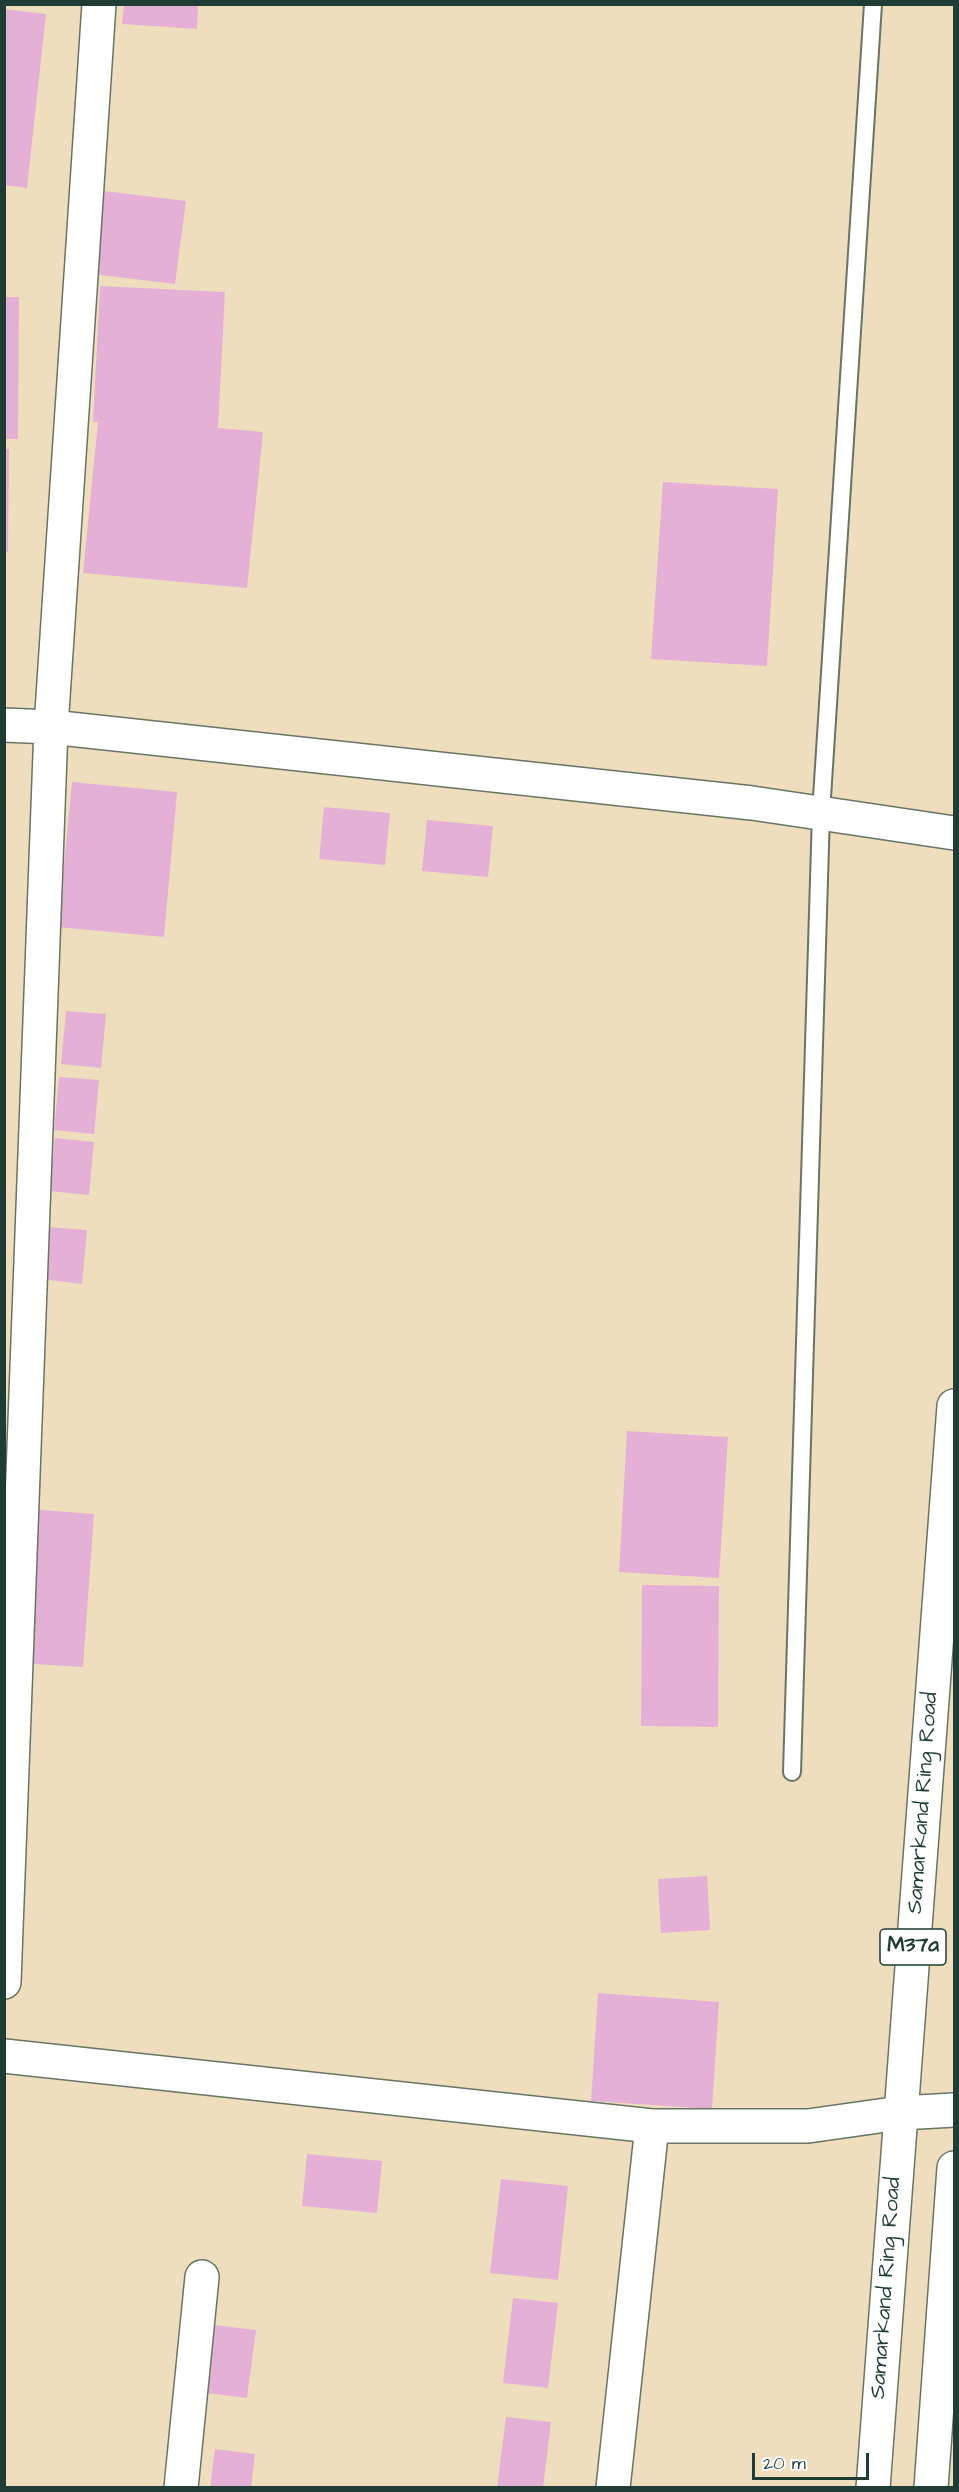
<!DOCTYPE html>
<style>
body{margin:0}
#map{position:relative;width:959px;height:2492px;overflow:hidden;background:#efdebe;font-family:"Architects Daughter",sans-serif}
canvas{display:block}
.frame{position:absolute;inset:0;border:6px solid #1f3d34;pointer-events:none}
.scale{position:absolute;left:752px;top:2453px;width:117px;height:27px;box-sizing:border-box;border:3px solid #1f3d34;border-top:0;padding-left:8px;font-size:18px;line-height:21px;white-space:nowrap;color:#1f3d34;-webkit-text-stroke:4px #fff;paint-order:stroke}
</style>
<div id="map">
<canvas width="959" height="2492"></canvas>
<div class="frame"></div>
<div class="scale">20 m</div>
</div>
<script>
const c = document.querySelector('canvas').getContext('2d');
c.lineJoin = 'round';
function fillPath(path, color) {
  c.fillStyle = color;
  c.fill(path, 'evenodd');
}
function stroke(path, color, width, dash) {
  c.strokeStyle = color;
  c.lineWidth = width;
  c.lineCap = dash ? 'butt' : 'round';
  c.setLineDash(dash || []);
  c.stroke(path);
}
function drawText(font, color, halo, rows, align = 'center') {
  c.font = font + ' "Architects Daughter",sans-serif';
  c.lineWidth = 4.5;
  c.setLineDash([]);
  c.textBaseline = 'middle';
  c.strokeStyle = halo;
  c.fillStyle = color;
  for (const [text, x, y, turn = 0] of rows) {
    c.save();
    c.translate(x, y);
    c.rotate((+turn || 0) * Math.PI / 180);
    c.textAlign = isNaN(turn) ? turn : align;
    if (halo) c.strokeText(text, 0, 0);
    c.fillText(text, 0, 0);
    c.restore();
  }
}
fillPath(new Path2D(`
 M 124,4 L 198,4 L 197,29 L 122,24 Z
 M 4,9 L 46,14 L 27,188 L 4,185 Z
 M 104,191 L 186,201 L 175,284 L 92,274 Z
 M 100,286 L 225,292 L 218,428 L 263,432 L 247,588 L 83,573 L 98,422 L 93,422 Z
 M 4,297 L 19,297 L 18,439 L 4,439 Z
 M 4,449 L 9,449 L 8,552 L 4,552 Z
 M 663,482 L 778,489 L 767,666 L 651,659 Z
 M 72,782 L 177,792 L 164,937 L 58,927 Z
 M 324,807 L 390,813 L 385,865 L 319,859 Z
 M 427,820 L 493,826 L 488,877 L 422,871 Z
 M 66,1011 L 106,1014 L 101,1068 L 61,1064 Z
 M 59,1077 L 99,1080 L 94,1134 L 54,1130 Z
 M 55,1138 L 94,1142 L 89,1195 L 49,1191 Z
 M 48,1227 L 87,1230 L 82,1284 L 42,1279 Z
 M 627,1431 L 728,1437 L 719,1578 L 619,1572 Z
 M 28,1509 L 94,1514 L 83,1667 L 17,1663 Z
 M 642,1585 L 719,1586 L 718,1727 L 641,1726 Z
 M 707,1876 L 710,1930 L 661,1933 L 658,1879 Z
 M 598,1993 L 719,2002 L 712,2109 L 591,2101 Z
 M 307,2154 L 382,2161 L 377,2213 L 302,2206 Z
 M 501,2179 L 568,2186 L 558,2280 L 490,2273 Z
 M 513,2298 L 558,2303 L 548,2388 L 503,2383 Z
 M 215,2325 L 256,2330 L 247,2398 L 206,2393 Z
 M 506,2417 L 551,2422 L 543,2488 L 497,2488 Z
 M 215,2449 L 255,2454 L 251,2488 L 210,2488 Z`), '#e5b0d5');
const lane = new Path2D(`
 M 792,1772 L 821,813 L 873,4`);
const street = new Path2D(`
 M 4,725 L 51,727 L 752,803 L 954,833
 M 4,1982 L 51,727 L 99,4
 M 4,2056 L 652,2126 L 808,2126 L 900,2113 L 954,2110
 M 181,2488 L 202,2277
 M 613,2488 L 652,2126`);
const highway = new Path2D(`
 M 873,2488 L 954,1406
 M 931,2488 L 954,2168`);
stroke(lane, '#687564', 20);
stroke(street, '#687564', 36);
stroke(highway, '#687564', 36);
stroke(lane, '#fff', 16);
stroke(street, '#fff', 33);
stroke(highway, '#fff', 33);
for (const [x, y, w] of [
 [913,1947,66]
]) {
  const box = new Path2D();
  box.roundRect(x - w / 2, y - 18, w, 36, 4.5);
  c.fillStyle = '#fff';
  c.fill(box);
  stroke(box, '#1f3d34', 1.5);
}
drawText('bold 21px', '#1f3d34', null, [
 ["M37a",913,1947]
]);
drawText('22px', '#1f3d34', '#fff', [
 ["Samarkand Ring Road",924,1803,-86],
 ["Samarkand Ring Road",887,2288,-86]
]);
</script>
